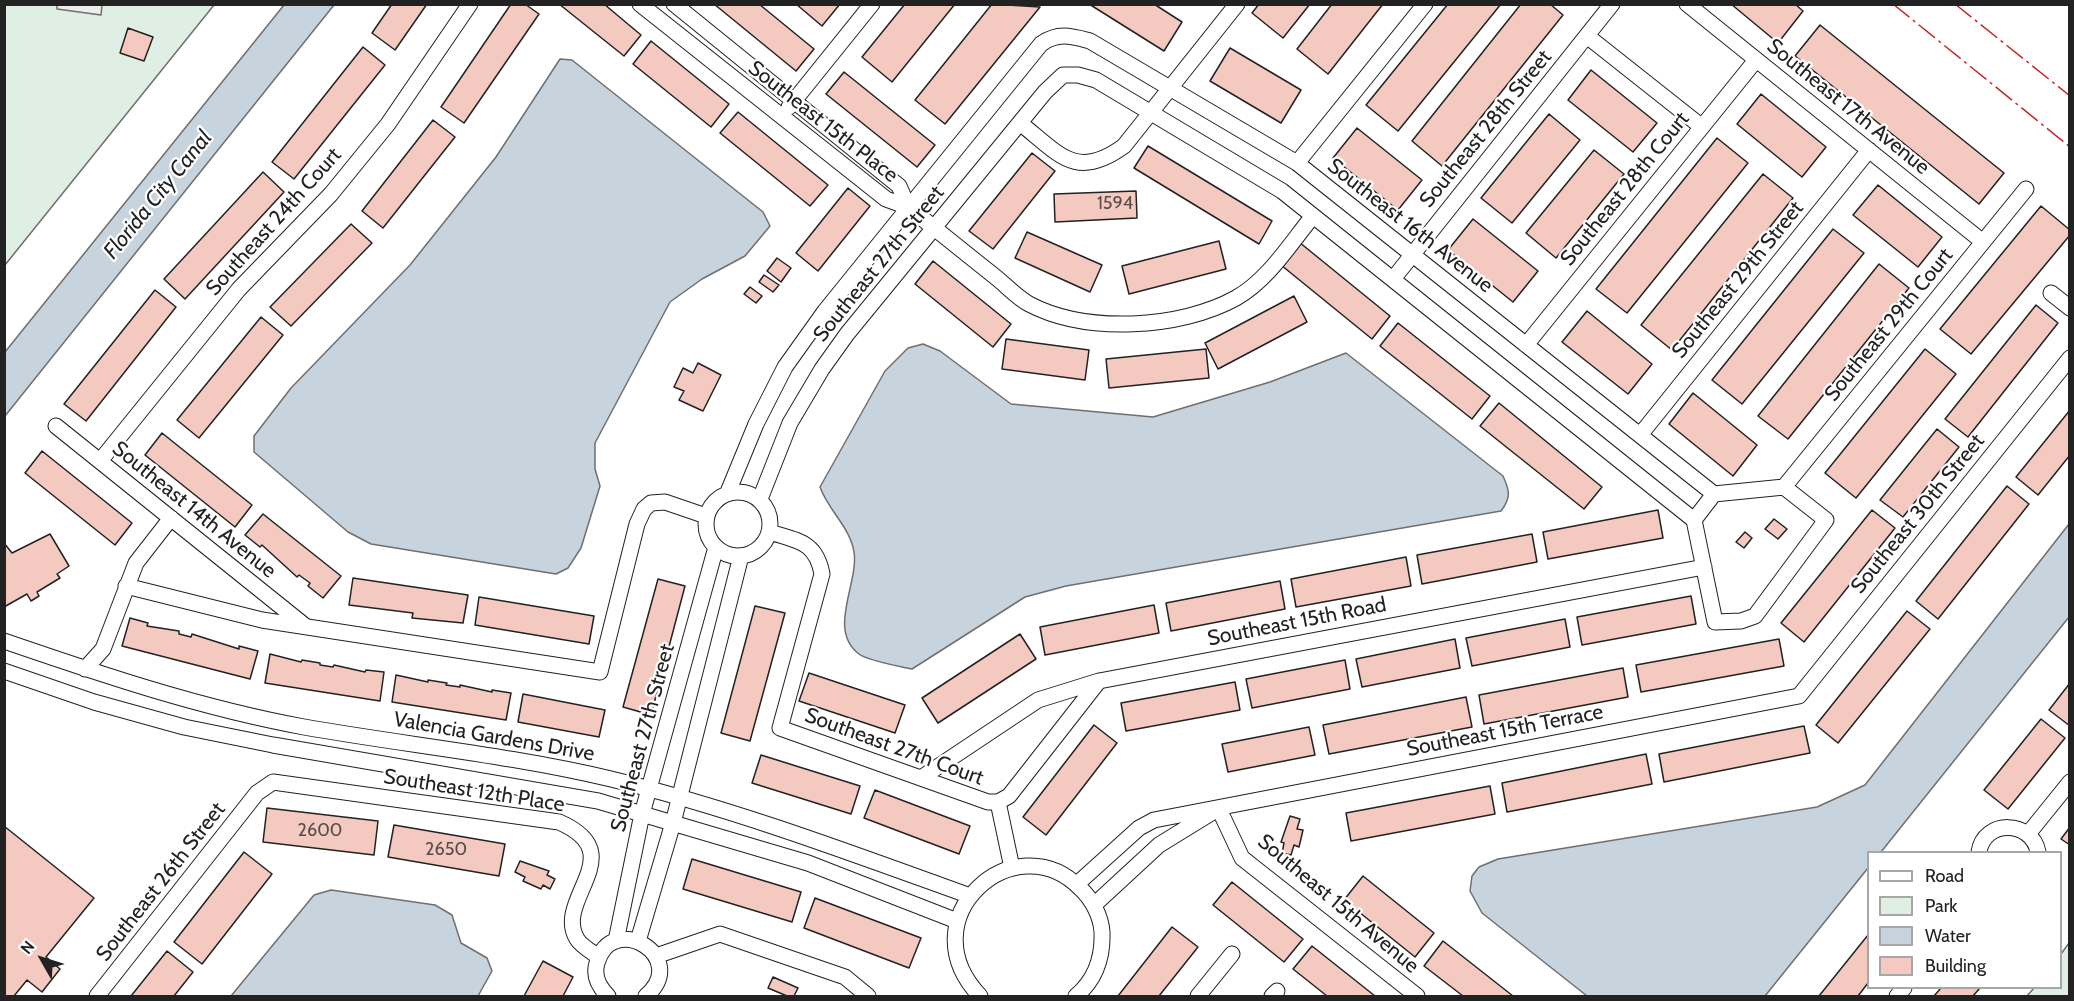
<!DOCTYPE html>
<style>
body{margin:0}
#map{position:relative;width:2074px;height:1001px;overflow:hidden;background:#fff;font-family:Cabin,sans-serif}
canvas{display:block}
.frame{position:absolute;inset:0;border:6px solid #222;pointer-events:none}
.legend{position:absolute;left:1867px;top:851px;width:195px;height:138px;box-sizing:border-box;background:#fff;border:2px solid #a7a7a7;margin:0;padding:8px 10px;list-style:none;font-size:18px;color:#222}
.legend li{display:flex;align-items:center;gap:12px;height:30px}
.legend b{width:30px;border:2px solid #a7a7a7}
.north{position:absolute;left:12px;top:929px;width:60px;height:60px;-webkit-text-stroke:4px #fff;paint-order:stroke;rotate:309deg;font-size:16px;font-weight:700;line-height:24px;text-align:center;color:#222}
.north::after{content:'';display:block;margin:auto;width:21px;height:27px;background:#222;clip-path:polygon(50% 0,100% 100%,50% 72%,0 100%)}
</style>
<div id="map">
<canvas width="2074" height="1001"></canvas>
<div class="frame"></div>
<ul class="legend">
<li><b style="height:8px;background:#fff"></b>Road</li>
<li><b style="height:16px;background:#e0efe3"></b>Park</li>
<li><b style="height:16px;background:#c7d3dd"></b>Water</li>
<li><b style="height:16px;background:#f3c9c0"></b>Building</li>
</ul>
<div class="north">N</div>
</div>
<script>
const c = document.querySelector('canvas').getContext('2d');
c.lineJoin = 'round';
function fillPath(path, color) {
  c.fillStyle = color;
  c.fill(path, 'evenodd');
}
function stroke(path, color, width, dash) {
  c.strokeStyle = color;
  c.lineWidth = width;
  c.lineCap = dash ? 'butt' : 'round';
  c.setLineDash(dash || []);
  c.stroke(path);
}
function drawText(font, color, halo, rows, align = 'center') {
  c.font = font + ' Cabin,sans-serif';
  c.lineWidth = 4.5;
  c.setLineDash([]);
  c.textBaseline = 'middle';
  c.strokeStyle = halo;
  c.fillStyle = color;
  for (const [text, x, y, turn = 0] of rows) {
    c.save();
    c.translate(x, y);
    c.rotate((+turn || 0) * Math.PI / 180);
    c.textAlign = isNaN(turn) ? turn : align;
    if (halo) c.strokeText(text, 0, 0);
    c.fillText(text, 0, 0);
    c.restore();
  }
}
const green = new Path2D(`
 M 5,5 L 214,5 L 5,265 Z
 M 2069,943 L 2069,996 L 2027,996 L 2034,988 L 2060,988 L 2061,954 Z`);
fillPath(green, '#e0efe3');
stroke(green, '#6f6f6f', 1.5);
const parking = new Path2D(`
 M 57,5 L 102,5 L 101,15 L 57,9 Z`);
fillPath(parking, '#ededed');
stroke(parking, '#6f6f6f', 1.5);
const water = new Path2D(`
 M 284,5 L 334,5 L 5,416 L 5,352 Z
 M 560,59 L 572,60 L 763,212 L 770,226 L 745,256 L 702,279 L 670,302 L 595,443 L 595,469 L 600,486 L 581,548 L 568,568 L 556,574 L 371,544 L 348,532 L 254,452 L 254,436 L 291,388 L 410,265 L 496,157 Z
 M 923,344 L 940,351 L 1011,404 L 1153,417 L 1270,382 L 1346,353 L 1503,476 C 1510,491 1511,498 1501,511 L 1066,586 L 1025,597 L 912,669 C 899,666 868,661 859,654 C 827,630 859,583 854,552 C 850,527 828,510 820,487 L 885,371 L 908,348 Z
 M 2069,524 L 2069,617 L 1881,852 L 1868,852 L 1868,868 L 1765,996 L 1587,996 L 1482,913 L 1470,891 L 1472,876 L 1479,867 L 1498,859 L 1817,807 L 1865,785 Z
 M 331,890 L 435,905 L 452,915 L 461,943 L 487,958 L 492,971 L 478,996 L 231,996 L 314,895 Z`);
fillPath(water, '#c7d3dd');
stroke(water, '#6f6f6f', 1.5);
const building = new Path2D(`
 M 392,4 L 427,4 L 395,50 L 372,33 Z
 M 511,4 L 525,4 L 539,14 L 464,123 L 441,107 Z
 M 559,4 L 604,4 L 641,35 L 624,56 Z
 M 714,4 L 759,4 L 814,49 L 796,71 Z
 M 796,4 L 840,4 L 822,26 Z
 M 905,4 L 955,4 L 892,82 L 862,57 Z
 M 992,4 L 1040,7 L 945,124 L 915,100 Z
 M 1089,4 L 1154,4 L 1182,22 L 1164,51 Z
 M 1259,4 L 1310,4 L 1283,38 L 1252,13 Z
 M 1332,4 L 1383,4 L 1328,74 L 1297,49 Z
 M 1448,4 L 1501,4 L 1398,131 L 1366,105 Z
 M 1521,4 L 1550,4 L 1563,15 L 1442,166 L 1412,141 Z
 M 1731,4 L 1795,4 L 1803,11 L 1778,43 Z
 M 1820,25 L 2004,173 L 1979,204 L 1795,56 Z
 M 128,28 L 153,37 L 144,61 L 120,53 Z
 M 651,41 L 729,104 L 711,127 L 633,64 Z
 M 363,47 L 385,65 L 294,179 L 272,162 Z
 M 1230,48 L 1301,90 L 1281,123 L 1210,81 Z
 M 1591,70 L 1657,123 L 1633,152 L 1568,100 Z
 M 844,72 L 935,145 L 917,167 L 826,94 Z
 M 1761,94 L 1826,147 L 1802,177 L 1737,124 Z
 M 738,112 L 828,185 L 810,206 L 720,133 Z
 M 1549,114 L 1580,140 L 1512,223 L 1481,198 Z
 M 433,120 L 455,137 L 383,228 L 362,211 Z
 M 1357,128 L 1422,180 L 1398,210 L 1333,158 Z
 M 1717,138 L 1748,163 L 1627,313 L 1596,289 Z
 M 1148,146 L 1272,221 L 1259,244 L 1134,168 Z
 M 1594,150 L 1624,174 L 1556,258 L 1526,233 Z
 M 1032,153 L 1055,171 L 993,249 L 969,231 Z
 M 263,172 L 284,192 L 185,299 L 164,279 Z
 M 1763,174 L 1793,198 L 1672,350 L 1641,325 Z
 M 1878,185 L 1942,237 L 1918,267 L 1853,215 Z
 M 848,188 L 870,206 L 818,271 L 796,253 Z
 M 1136,191 L 1137,218 L 1055,222 L 1054,194 Z
 M 2041,206 L 2070,230 L 2070,235 L 1971,354 L 1940,329 Z
 M 1473,219 L 1538,271 L 1513,302 L 1448,250 Z
 M 351,224 L 372,243 L 291,326 L 270,307 Z
 M 1833,229 L 1864,253 L 1742,404 L 1712,380 Z
 M 1027,232 L 1102,265 L 1090,292 L 1015,258 Z
 M 1219,241 L 1226,269 L 1129,294 L 1122,266 Z
 M 1299,242 L 1390,316 L 1372,339 L 1281,265 Z
 M 777,258 L 791,268 L 781,282 L 767,271 Z
 M 933,261 L 1011,324 L 993,347 L 915,284 Z
 M 1879,264 L 1909,288 L 1788,439 L 1758,416 Z
 M 764,275 L 779,285 L 773,292 L 759,282 Z
 M 750,287 L 762,296 L 756,303 L 744,294 Z
 M 155,290 L 176,307 L 86,421 L 64,404 Z
 M 1294,296 L 1307,322 L 1218,369 L 1205,343 Z
 M 2036,305 L 2058,323 L 1968,437 L 1945,419 Z
 M 1587,311 L 1652,364 L 1628,394 L 1562,342 Z
 M 261,317 L 283,335 L 199,438 L 177,420 Z
 M 1398,323 L 1490,396 L 1472,419 L 1380,346 Z
 M 1006,339 L 1089,350 L 1085,380 L 1002,369 Z
 M 1206,349 L 1209,378 L 1109,388 L 1106,359 Z
 M 1925,349 L 1956,374 L 1856,498 L 1825,473 Z
 M 698,363 L 721,375 L 703,411 L 679,400 L 684,391 L 674,387 L 683,368 L 693,373 Z
 M 1693,393 L 1757,445 L 1733,476 L 1669,424 Z
 M 1499,403 L 1602,487 L 1584,509 L 1480,426 Z
 M 2070,410 L 2070,455 L 2038,495 L 2016,477 Z
 M 1937,429 L 1959,447 L 1903,517 L 1880,500 Z
 M 162,433 L 252,505 L 235,527 L 145,455 Z
 M 42,451 L 132,523 L 115,545 L 25,473 Z
 M 2007,486 L 2029,504 L 1938,619 L 1916,601 Z
 M 1658,510 L 1663,538 L 1548,559 L 1543,532 Z
 M 1872,510 L 1895,528 L 1804,642 L 1781,623 Z
 M 263,514 L 341,576 L 323,598 L 308,586 L 310,583 L 299,575 L 297,577 L 262,545 L 260,547 L 245,535 Z
 M 1774,519 L 1787,529 L 1778,539 L 1765,529 Z
 M 1745,532 L 1752,538 L 1744,548 L 1736,542 Z
 M 50,534 L 69,566 L 57,574 L 60,578 L 37,592 L 39,596 L 31,601 L 27,594 L 4,607 L 4,543 L 12,553 Z
 M 1532,534 L 1537,562 L 1422,584 L 1417,555 Z
 M 1406,557 L 1411,586 L 1296,607 L 1291,579 Z
 M 353,578 L 468,595 L 463,623 L 412,618 L 413,613 L 349,605 Z
 M 658,579 L 685,586 L 651,715 L 623,707 Z
 M 1280,581 L 1285,609 L 1171,631 L 1166,603 Z
 M 1691,596 L 1696,624 L 1582,645 L 1577,617 Z
 M 479,597 L 594,616 L 589,644 L 475,625 Z
 M 1154,605 L 1159,633 L 1045,655 L 1040,627 Z
 M 755,606 L 785,613 L 750,741 L 721,733 Z
 M 1907,611 L 1930,629 L 1838,743 L 1816,725 Z
 M 130,618 L 148,623 L 147,626 L 179,631 L 179,634 L 191,637 L 192,634 L 239,649 L 239,646 L 258,651 L 250,679 L 122,646 Z
 M 1565,619 L 1570,647 L 1472,666 L 1466,638 Z
 M 1020,634 L 1036,659 L 938,723 L 922,698 Z
 M 1455,639 L 1460,668 L 1362,687 L 1356,659 Z
 M 1779,639 L 1784,666 L 1641,692 L 1636,665 Z
 M 270,654 L 301,662 L 302,660 L 320,663 L 320,665 L 333,667 L 334,665 L 365,672 L 366,670 L 384,672 L 380,701 L 265,683 Z
 M 1345,660 L 1350,689 L 1252,708 L 1246,679 Z
 M 1623,668 L 1628,697 L 1484,724 L 1479,695 Z
 M 809,673 L 905,705 L 895,733 L 799,701 Z
 M 396,675 L 428,682 L 428,680 L 447,683 L 446,685 L 460,687 L 460,685 L 492,692 L 492,690 L 511,693 L 506,720 L 392,702 Z
 M 1235,682 L 1240,710 L 1126,731 L 1121,703 Z
 M 2070,683 L 2070,726 L 2049,710 Z
 M 523,694 L 605,710 L 599,737 L 518,722 Z
 M 1466,697 L 1472,727 L 1329,754 L 1323,725 Z
 M 2041,719 L 2065,738 L 2008,809 L 1984,790 Z
 M 1094,725 L 1117,743 L 1046,835 L 1023,817 Z
 M 1804,726 L 1810,753 L 1664,782 L 1659,754 Z
 M 1309,727 L 1315,755 L 1228,772 L 1222,744 Z
 M 1646,754 L 1652,784 L 1507,812 L 1502,783 Z
 M 761,755 L 860,786 L 851,814 L 752,783 Z
 M 1490,786 L 1495,814 L 1351,841 L 1346,813 Z
 M 875,790 L 970,826 L 959,854 L 864,818 Z
 M 267,808 L 378,821 L 374,855 L 263,842 Z
 M 1290,816 L 1300,819 L 1297,829 L 1303,830 L 1299,847 L 1294,845 L 1291,855 L 1282,853 L 1284,843 L 1281,842 Z
 M 394,825 L 505,844 L 499,876 L 388,857 Z
 M 4,826 L 94,898 L 46,957 L 60,969 L 42,992 L 27,980 L 14,996 L 4,996 Z
 M 2070,827 L 2070,845 L 2061,839 Z
 M 244,852 L 272,874 L 202,964 L 174,942 Z
 M 692,859 L 801,892 L 792,922 L 683,889 Z
 M 520,861 L 549,871 L 547,875 L 555,879 L 550,889 L 543,885 L 541,889 L 523,881 L 525,877 L 515,872 Z
 M 1363,876 L 1434,933 L 1415,957 L 1344,900 Z
 M 1232,882 L 1303,939 L 1284,962 L 1213,905 Z
 M 815,898 L 921,938 L 909,968 L 804,928 Z
 M 1172,927 L 1198,947 L 1159,996 L 1118,996 Z
 M 1868,935 L 1868,983 L 1858,996 L 1819,996 Z
 M 1443,941 L 1513,996 L 1463,996 L 1424,966 Z
 M 1312,946 L 1375,996 L 1327,996 L 1293,969 Z
 M 167,951 L 193,972 L 174,996 L 131,996 Z
 M 543,961 L 573,977 L 563,996 L 524,996 Z
 M 773,977 L 798,988 L 794,996 L 787,996 L 768,988 Z
 M 1941,988 L 1980,988 L 1973,996 L 1934,996 Z`);
fillPath(building, '#f3c9c0');
stroke(building, '#222', 1.5);
const street = new Path2D(`
 M 640,4 L 886,199 L 908,207 C 937,230 965,253 993,275 C 1005,284 1016,297 1029,304 C 1086,334 1180,329 1236,298 C 1268,280 1290,244 1313,216
 M 674,4 L 899,186 L 908,207
 M 1687,4 L 1983,242
 M 1587,36 L 1702,127
 M 789,107 L 872,4
 M 1020,123 C 1059,154 1076,181 1124,146 L 1237,4
 M 1297,163 L 1425,4
 M 1393,279 L 1612,4
 M 2051,293 L 2070,308
 M 1526,345 L 1756,60
 M 56,426 L 304,625
 M 1640,435 L 1869,150
 M 100,461 L 239,289 L 331,194 L 388,124 L 470,4
 M 1784,487 L 2026,189
 M706 524a32 32 0 1 1 64 0a32 32 0 1 1-64 0Z
 M 728,492 L 756,424 L 785,367 L 825,311 L 1041,44 C 1058,32 1071,36 1090,41 L 1297,163 L 1714,494
 M 760,499 L 790,423 L 822,369 L 847,334 L 1045,92 L 1063,75 L 1078,75 L 1096,80 L 1282,191 L 1694,520 L 1715,622 L 1741,621 L 1755,616 L 1826,520 L 1784,487 L 1714,494 L 1694,520
 M 770,532 C 797,541 816,541 822,574 L 780,728 L 988,802 L 998,802 L 1009,796 L 1099,681
 M 126,586 L 262,620 L 600,672 L 637,524 L 644,509 L 651,503 L 665,502 L 706,516
 M 4,641 C 103,675 201,708 304,727 C 406,745 510,755 611,779 C 734,809 851,853 970,896
 M 85,669 L 103,649 L 136,563 L 171,518
 M 4,671 L 94,702 L 184,727 L 273,745 L 598,801 L 808,863 L 957,921
 M 921,778 L 1038,700 L 1099,681 L 1704,567
 M 998,802 L 1012,868
 M 1219,809 L 1242,858 L 1417,996
 M 2028,834 L 2070,782
 M 1979,852 C 1984,819 2032,820 2038,852
 M 1077,884 L 1139,828 L 1154,820 L 1799,696 L 2070,358
 M 1094,905 L 1159,845 L 1211,813
 M 616,941 L 642,814 L 716,547
 M 638,941 L 673,823 L 741,556
 M 656,956 L 720,934 L 845,977 L 868,996
 M 97,996 L 257,793 L 273,782 L 559,822 C 633,854 553,899 577,939 C 581,946 592,952 599,957
 M 608,996 C 599,987 593,976 597,963 C 612,910 691,957 646,996
 M 980,996 C 906,918 1015,822 1080,888 C 1092,899 1101,916 1102,932 C 1103,957 1095,980 1076,996
 M 1198,996 L 1232,954
 M 1272,996 L 1277,991
 M 1897,996 L 1904,988`);
stroke(street, '#222', 17);
stroke(street, '#fff', 15);
stroke(new Path2D(`
 M 1893,4 L 2070,147
 M 1955,4 L 2070,96`), '#c62828', 1.5, [21, 4.5, 3, 4.5]);
drawText('18px', '#564c4a', null, [
 ["1594",1115,204],
 ["2600",320,831],
 ["2650",446,850]
]);
drawText('21px', '#222', '#fff', [
 ["Southeast 17th Avenue",1848,107,39],
 ["Southeast 15th Place",823,122,38],
 ["Southeast 28th Street",1486,129,-51],
 ["Southeast 28th Court",1625,189,-51],
 ["Southeast 24th Court",274,222,-48],
 ["Southeast 16th Avenue",1410,226,38],
 ["Southeast 27th Street",879,264,-51],
 ["Southeast 29th Street",1738,280,-51],
 ["Southeast 29th Court",1889,325,-51],
 ["Southeast 14th Avenue",194,510,39],
 ["Southeast 30th Street",1918,514,-51],
 ["Southeast 15th Road",1297,622,-11],
 ["Southeast 15th Terrace",1505,731,-11],
 ["Valencia Gardens Drive",494,737,10],
 ["Southeast 27th Street",643,738,-75],
 ["Southeast 27th Court",894,747,20],
 ["Southeast 12th Place",474,791,9],
 ["Southeast 26th Street",161,882,-52],
 ["Southeast 15th Avenue",1338,904,40]
]);
drawText('italic 22px', '#222', '#fff', [
 ["Florida City Canal",158,195,-51]
]);
</script>
